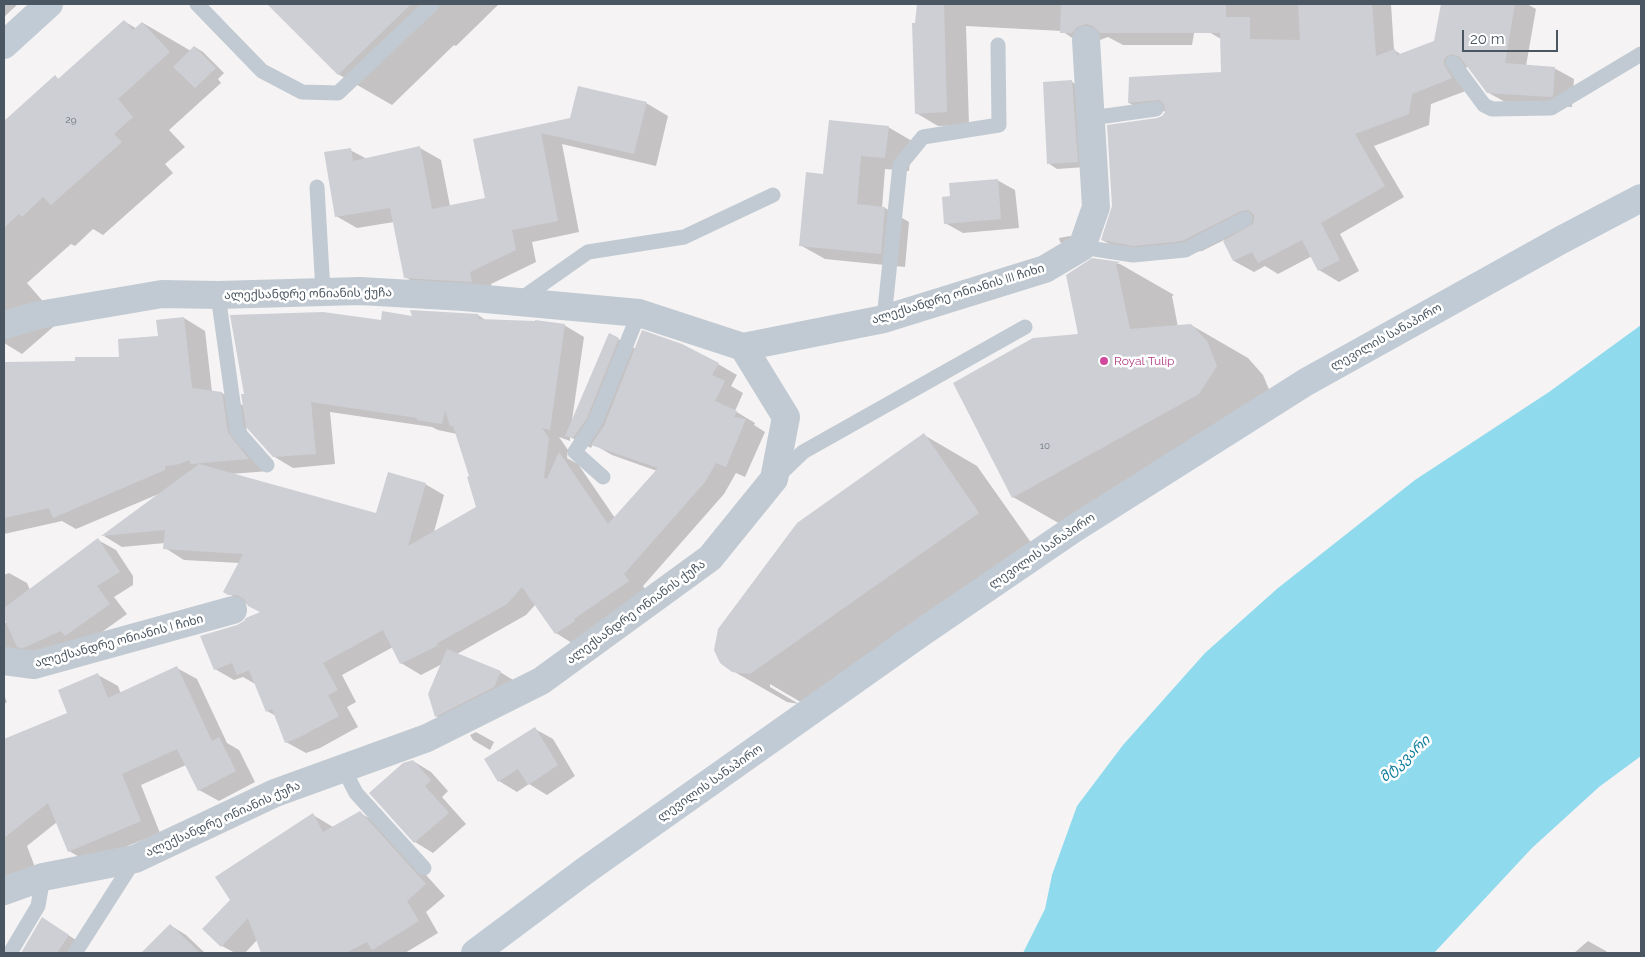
<!DOCTYPE html>
<meta charset="utf-8">
<style>
body{margin:0}
#map{position:relative;width:1645px;height:957px;overflow:hidden;background:#f5f3f3;font-family:Raleway,sans-serif}
canvas{display:block}
.frame{position:absolute;inset:0;border:5px solid #4a5661;pointer-events:none}
.scale{position:absolute;left:1462px;top:30px;width:96px;height:22px;box-sizing:border-box;border:2px solid #4a5661;border-top:0;padding-left:6px;font-size:15px;line-height:18px;white-space:nowrap;color:#4a5661;-webkit-text-stroke:4px #fff;paint-order:stroke}
</style>
<div id="map">
<canvas width="1645" height="957"></canvas>
<div class="frame"></div>
<div class="scale">20 m</div>
</div>
<script>
const c = document.querySelector('canvas').getContext('2d');
c.lineJoin = 'round';
function fillPath(path, color) {
  c.fillStyle = color;
  c.fill(path, 'evenodd');
}
function stroke(path, color, width, dash) {
  c.strokeStyle = color;
  c.lineWidth = width;
  c.lineCap = dash ? 'butt' : 'round';
  c.setLineDash(dash || []);
  c.stroke(path);
}
function drawText(font, color, halo, rows, align = 'center') {
  c.font = font + ' Raleway,"Noto Sans Georgian",sans-serif';
  c.lineWidth = 5;
  c.setLineDash([]);
  c.textBaseline = 'middle';
  c.strokeStyle = halo;
  c.fillStyle = color;
  for (const [text, x, y, turn = 0] of rows) {
    c.save();
    c.translate(x, y);
    c.rotate((+turn || 0) * Math.PI / 180);
    c.textAlign = isNaN(turn) ? turn : align;
    if (halo) c.strokeText(text, 0, 0);
    c.fillText(text, 0, 0);
    c.restore();
  }
}
fillPath(new Path2D(`
 M 1641,325 L 1641,756 L 1599,787 L 1532,848 L 1434,953 L 1023,953 L 1045,909 L 1052,875 L 1077,806 L 1123,745 L 1205,653 L 1278,588 L 1415,480 L 1549,392 Z`), '#90daee');
fillPath(new Path2D(`
 M 4,4 L 18,4 L 4,17 Z
 M 269,4 L 499,4 L 456,46 L 454,45 L 392,105 L 338,74 Z
 M 918,4 L 1199,4 L 1192,45 L 1123,45 L 1108,37 L 1084,46 L 1062,31 L 966,26 L 969,125 L 938,126 L 916,113 Z
 M 1218,4 L 1391,4 L 1394,50 L 1402,55 L 1435,42 L 1442,4 L 1527,4 L 1536,9 L 1526,66 L 1554,68 L 1574,79 L 1572,107 L 1507,103 L 1487,92 L 1468,66 L 1464,70 L 1471,89 L 1431,104 L 1429,125 L 1374,146 L 1404,197 L 1340,234 L 1359,271 L 1339,282 L 1319,270 L 1312,256 L 1278,274 L 1265,266 L 1254,272 L 1234,261 L 1224,240 L 1202,251 L 1154,256 L 1122,251 L 1102,240 L 1160,118 L 1222,73 L 1221,39 L 1209,32 Z
 M 124,21 L 137,29 L 143,23 L 191,51 L 195,47 L 203,52 L 224,73 L 218,79 L 221,83 L 169,130 L 185,147 L 165,164 L 173,173 L 103,235 L 93,229 L 75,246 L 71,244 L 27,283 L 60,321 L 22,354 L 4,343 L 4,133 L 16,122 L 55,77 L 60,80 Z
 M 1130,78 L 1176,110 L 1147,113 L 1129,103 Z
 M 1072,82 L 1081,87 L 1086,167 L 1057,169 L 1048,163 Z
 M 646,103 L 668,116 L 656,166 L 562,144 L 579,232 L 532,242 L 536,262 L 491,284 L 493,294 L 427,290 L 405,277 L 394,222 L 357,228 L 336,216 L 350,150 L 367,159 L 420,148 L 441,160 L 450,206 L 486,199 L 475,140 Z
 M 888,127 L 912,141 L 909,171 L 885,169 L 882,208 L 885,208 L 909,222 L 905,267 L 825,259 L 800,245 L 824,175 Z
 M 997,180 L 1015,190 L 1019,228 L 963,233 L 945,223 L 952,197 Z
 M 1070,236 L 1078,241 L 1069,247 L 1060,242 L 1059,238 Z
 M 1092,259 L 1120,264 L 1174,295 L 1172,296 L 1178,327 L 1191,325 L 1248,358 L 1263,375 L 1273,399 L 1069,529 L 1013,497 L 1080,335 Z
 M 478,315 L 487,321 L 564,325 L 584,337 L 572,420 L 618,339 L 636,349 L 718,364 L 737,375 L 731,386 L 743,393 L 735,411 L 755,423 L 754,425 L 765,432 L 745,477 L 736,473 L 724,494 L 643,586 L 647,592 L 575,645 L 556,633 L 536,604 L 526,615 L 457,654 L 500,672 L 518,683 L 454,726 L 436,716 L 442,664 L 421,675 L 401,663 L 393,647 L 342,675 L 356,702 L 347,707 L 358,727 L 320,748 L 306,753 L 286,742 L 276,716 L 267,711 L 257,685 L 243,677 L 234,680 L 215,669 L 238,626 L 262,613 L 224,591 L 240,563 L 184,560 L 165,548 L 165,543 L 122,547 L 104,536 L 161,493 L 76,529 L 62,521 L 4,534 L 4,363 L 77,362 L 121,358 L 160,338 L 184,318 L 205,331 L 212,392 L 222,393 L 244,406 L 382,322 L 413,317 ZM 330,412 L 432,427 L 438,430 L 457,434 L 471,477 L 478,507 L 434,532 L 444,495 L 425,484 L 377,515 L 231,474 L 269,471 L 249,446 L 246,425 L 273,456 L 293,468 L 335,464 ZM 559,437 L 570,441 L 570,437 L 591,448 L 593,444 L 612,455 L 657,471 L 615,518 L 578,464 L 567,458 L 568,450 Z
 M 924,435 L 977,466 L 1032,544 L 804,704 L 770,684 L 770,687 L 799,704 L 787,702 L 733,671 Z
 M 98,540 L 116,550 L 133,576 L 133,585 L 114,597 L 127,614 L 84,645 L 4,674 L 4,623 L 7,622 L 4,615 L 4,575 L 9,573 L 27,583 L 30,590 Z
 M 177,668 L 197,679 L 227,743 L 239,750 L 255,782 L 219,801 L 199,790 L 186,765 L 141,785 L 160,833 L 88,862 L 69,851 L 57,822 L 27,846 L 36,870 L 4,891 L 4,740 L 69,713 L 98,675 L 118,686 L 121,694 Z
 M 4,695 L 7,702 L 4,704 Z
 M 535,729 L 553,739 L 575,776 L 547,795 L 529,784 L 517,792 L 499,781 Z
 M 476,732 L 494,742 L 490,750 L 473,740 L 470,735 Z
 M 413,761 L 431,772 L 448,791 L 442,797 L 466,824 L 433,853 L 415,842 L 371,793 Z
 M 360,813 L 380,824 L 445,896 L 426,912 L 438,933 L 405,953 L 262,953 L 257,940 L 245,953 L 235,953 L 222,946 L 313,815 L 333,827 Z
 M 43,919 L 87,947 L 82,953 L 22,953 Z
 M 170,925 L 186,935 L 205,953 L 143,953 Z
 M 1588,941 L 1606,951 L 1608,953 L 1574,953 Z`), '#0003');
fillPath(new Path2D(`
 M 267,4 L 411,4 L 338,75 Z
 M 917,4 L 944,4 L 947,112 L 915,114 L 912,23 L 915,23 Z
 M 1061,4 L 1226,4 L 1226,17 L 1250,17 L 1250,39 L 1300,40 L 1298,4 L 1372,4 L 1376,56 L 1395,49 L 1397,55 L 1434,41 L 1441,4 L 1515,4 L 1505,63 L 1555,67 L 1553,96 L 1551,97 L 1487,93 L 1460,57 L 1452,54 L 1447,56 L 1444,60 L 1444,65 L 1452,78 L 1412,94 L 1409,114 L 1355,134 L 1385,186 L 1321,223 L 1340,260 L 1318,271 L 1302,240 L 1258,263 L 1252,252 L 1233,261 L 1223,241 L 1253,224 L 1254,220 L 1254,215 L 1250,211 L 1246,210 L 1241,211 L 1182,241 L 1133,246 L 1101,240 L 1112,206 L 1107,125 L 1157,118 L 1162,116 L 1165,112 L 1164,104 L 1159,100 L 1128,103 L 1129,77 L 1221,72 L 1220,33 L 1100,33 L 1093,26 L 1086,24 L 1077,27 L 1072,33 L 1060,33 Z
 M 124,20 L 133,30 L 142,22 L 170,52 L 118,99 L 133,117 L 114,134 L 122,142 L 51,205 L 43,197 L 22,217 L 19,214 L 4,228 L 4,121 L 55,75 L 58,79 Z
 M 194,46 L 216,68 L 195,88 L 173,67 Z
 M 1072,80 L 1078,162 L 1047,164 L 1043,82 Z
 M 578,86 L 647,102 L 634,154 L 541,133 L 558,221 L 512,230 L 516,250 L 470,272 L 472,282 L 404,278 L 390,208 L 335,217 L 324,152 L 351,148 L 353,161 L 420,146 L 432,209 L 485,198 L 473,139 L 570,118 Z
 M 829,120 L 889,126 L 885,158 L 861,156 L 857,204 L 885,207 L 881,254 L 799,246 L 806,172 L 823,174 Z
 M 998,179 L 1001,219 L 944,224 L 942,197 L 950,196 L 949,183 Z
 M 1092,258 L 1120,262 L 1116,264 L 1130,329 L 1191,324 L 1207,341 L 1217,366 L 1199,394 L 1012,498 L 953,383 L 1033,338 L 1078,334 L 1066,275 Z
 M 410,310 L 478,314 L 479,319 L 535,321 L 535,320 L 565,324 L 550,430 L 542,428 L 549,438 L 544,478 L 547,479 L 559,452 L 608,524 L 658,468 L 591,445 L 604,426 L 642,330 L 682,344 L 719,363 L 712,375 L 725,381 L 715,401 L 737,411 L 734,417 L 746,419 L 726,467 L 716,463 L 705,482 L 624,574 L 629,581 L 574,619 L 575,621 L 555,634 L 522,587 L 507,604 L 436,644 L 439,645 L 400,664 L 383,630 L 323,663 L 338,690 L 328,695 L 339,716 L 300,737 L 285,743 L 272,709 L 266,712 L 249,670 L 237,675 L 232,663 L 214,670 L 200,636 L 237,625 L 244,621 L 246,618 L 260,612 L 248,606 L 244,599 L 237,595 L 228,595 L 223,592 L 243,554 L 163,549 L 165,530 L 101,536 L 199,464 L 376,513 L 388,472 L 426,483 L 408,546 L 476,507 L 467,477 L 469,476 L 453,426 L 450,426 L 445,410 L 442,424 L 417,420 L 417,418 L 311,402 L 316,454 L 273,457 L 246,427 L 241,394 L 244,394 L 230,315 L 323,312 L 381,320 L 382,311 L 412,316 Z
 M 184,317 L 192,388 L 222,392 L 228,433 L 249,459 L 191,464 L 189,460 L 176,465 L 165,466 L 165,470 L 53,518 L 49,508 L 4,518 L 4,362 L 75,361 L 75,357 L 119,357 L 118,339 L 158,336 L 156,320 Z
 M 609,333 L 619,338 L 587,418 L 573,438 L 565,436 Z
 M 924,433 L 979,513 L 750,674 L 732,672 L 720,663 L 714,650 L 718,629 L 797,523 Z
 M 98,538 L 120,572 L 97,586 L 110,604 L 65,636 L 61,631 L 23,648 L 17,647 L 4,618 L 4,608 Z
 M 447,649 L 501,671 L 494,687 L 435,717 L 428,694 Z
 M 177,666 L 212,741 L 219,737 L 236,771 L 198,791 L 177,749 L 122,774 L 141,821 L 68,852 L 48,803 L 4,838 L 4,739 L 67,713 L 58,690 L 98,673 L 108,698 Z
 M 535,727 L 558,765 L 528,785 L 518,769 L 498,782 L 484,759 Z
 M 413,760 L 431,780 L 425,786 L 449,813 L 414,843 L 369,793 L 403,763 Z
 M 360,811 L 426,884 L 407,901 L 419,921 L 372,950 L 367,942 L 345,953 L 261,953 L 248,918 L 221,947 L 202,929 L 230,900 L 215,877 L 313,813 L 323,832 Z
 M 42,917 L 69,935 L 57,953 L 21,953 Z
 M 170,924 L 200,953 L 141,953 Z`), '#cdcfd5');
stroke(new Path2D(`
 M 197,4 L 262,71 L 302,92 L 338,93 L 432,4
 M 1453,63 L 1484,105 L 1492,109 L 1551,108 L 1641,54
 M 1091,118 L 1156,109
 M 317,187 L 323,292
 M 1082,247 L 1133,255 L 1185,250 L 1245,219
 M 218,295 L 237,431 L 267,465
 M 518,301 L 588,252 L 684,237 L 773,195
 M 884,319 L 900,165 L 923,137 L 999,125 L 998,45
 M 603,477 L 575,452 L 595,422 L 639,313
 M 777,477 L 803,452 L 1025,327
 M 343,768 L 356,793 L 424,868
 M 10,953 L 38,906 L 43,877
 M 75,953 L 135,859`), '#c1cad2', 15);
stroke(new Path2D(`
 M 4,325 L 39,315 L 162,294 L 218,295 L 360,291 L 464,297 L 639,313 L 743,347 L 786,417 L 774,479 L 710,558 L 541,681 L 427,738 L 275,793 L 135,859 L 43,877 L 4,891
 M 743,347 L 884,319 L 1045,269 L 1082,247 L 1096,207 L 1086,40
 M 4,661 L 34,665 L 233,610`), '#c1cad2', 28);
stroke(new Path2D(`
 M 4,45 L 49,4
 M 475,953 L 586,870 L 921,633 L 1072,530 L 1306,382 L 1561,240 L 1641,198`), '#c1cbd6', 28);
for (const [x, y, r, color] of [
 [1104,361,5,"#d1479c"]
]) {
  const dot = new Path2D();
  dot.arc(x, y, r, 0, 2 * Math.PI);
  c.fillStyle = color;
  c.fill(dot);
  stroke(dot, '#fff', 2);
}
drawText('10px', '#6b747e', null, [
 ["29",71,120],
 ["10",1045,446]
]);
drawText('12px', '#4a5661', '#fff', [
 ["ალექსანდრე ონიანის ქუჩა",308,294,-1],
 ["ალექსანდრე ონიანის III ჩიხი",958,294,-17],
 ["ლევილის სანაპირო",1386,337,-29],
 ["ლევილის სანაპირო",1042,551,-34],
 ["ალექსანდრე ონიანის ქუჩა",636,612,-36],
 ["ალექსანდრე ონიანის I ჩიხი",119,641,-15],
 ["ლევილის სანაპირო",710,783,-35],
 ["ალექსანდრე ონიანის ქუჩა",223,819,-24]
]);
drawText('12px', '#b23c85', '#fff', [
 ["Royal Tulip",1114,361]
], 'left');
drawText('italic 14px', '#0c7c9b', '#fff', [
 ["მტკვარი",1405,759,-42]
]);
</script>
